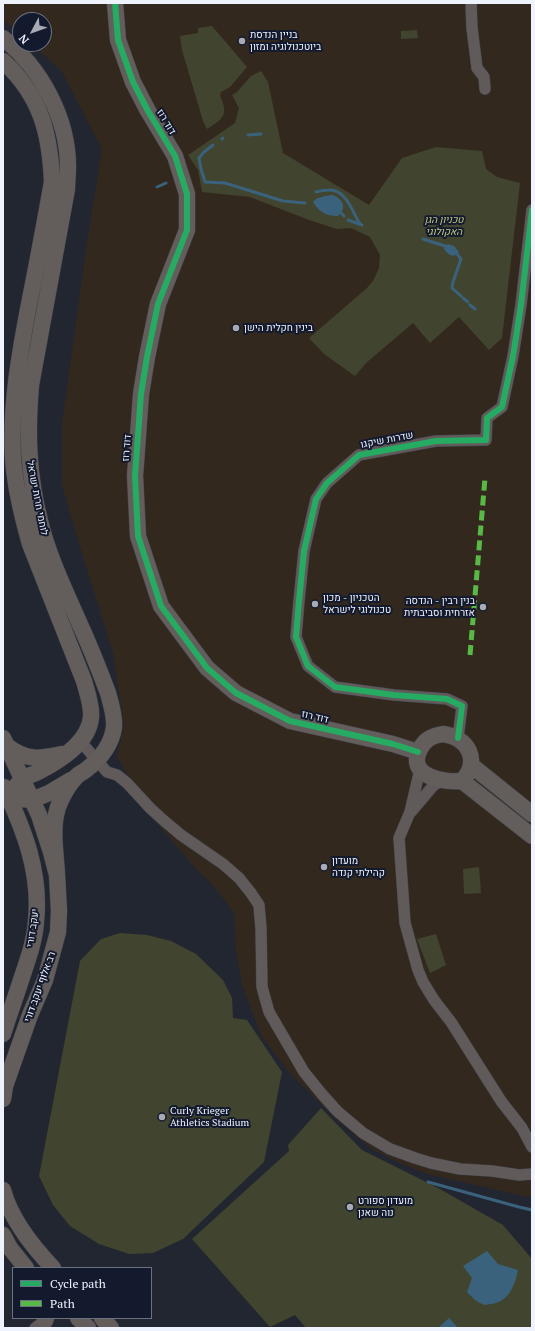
<!DOCTYPE html>
<meta charset="utf-8">
<style>
body{margin:0}
#map{position:relative;width:535px;height:1331px;overflow:hidden;background:#222631;font-family:"PT Serif",serif}
canvas{display:block}
.frame{position:absolute;inset:0;border:4px solid #eef3fe;pointer-events:none}
.legend{position:absolute;left:12px;top:1267px;width:140px;height:52px;box-sizing:border-box;background:#131a2d;border:1px solid #6b7181;margin:0;padding:5px 7px;list-style:none;font-size:12px;color:#eef3fe}
.legend li{display:flex;align-items:center;gap:8px;height:20px}
.legend b{width:20px;border:1px solid #6b7181}
.north{position:absolute;left:12px;top:12px;width:40px;height:40px;box-sizing:border-box;background:#131a2d;border:1px solid #6b7181;border-radius:50%;rotate:229deg;font-size:11px;font-weight:700;line-height:16px;text-align:center;color:#eef3fe}
.north::after{content:'';display:block;margin:auto;width:14px;height:18px;background:#a7abb6;clip-path:polygon(50% 0,100% 100%,50% 72%,0 100%)}
</style>
<div id="map">
<canvas width="535" height="1331"></canvas>
<div class="frame"></div>
<ul class="legend">
<li><b style="height:5px;background:#26ab63"></b>Cycle path</li>
<li><b style="height:5px;background:#58b947"></b>Path</li>
</ul>
<div class="north">N</div>
</div>
<script>
const c = document.querySelector('canvas').getContext('2d');
c.lineJoin = 'round';
function fillPath(path, color) {
  c.fillStyle = color;
  c.fill(path, 'evenodd');
}
function stroke(path, color, width, dash) {
  c.strokeStyle = color;
  c.lineWidth = width;
  c.lineCap = dash ? 'butt' : 'round';
  c.setLineDash(dash || []);
  c.stroke(path);
}
function drawText(font, color, halo, rows, align = 'center') {
  c.font = font + ' "PT Serif",Heebo,serif';
  c.lineWidth = 4;
  c.setLineDash([]);
  c.textBaseline = 'middle';
  c.strokeStyle = halo;
  c.fillStyle = color;
  for (const [text, x, y, turn = 0] of rows) {
    c.save();
    c.translate(x, y);
    c.rotate((+turn || 0) * Math.PI / 180);
    c.textAlign = isNaN(turn) ? turn : align;
    if (halo) c.strokeText(text, 0, 0);
    c.fillText(text, 0, 0);
    c.restore();
  }
}
fillPath(new Path2D(`
 M 3,3 L 532,3 L 532,1198 L 427,1174 L 397,1162 L 371,1149 L 337,1120 L 287,1070 L 261,1035 L 242,984 L 236,950 L 234,913 L 212,884 L 195,868 L 147,811 L 117,756 L 124,726 L 113,652 L 83,557 L 62,485 L 62,423 L 87,243 L 102,149 L 61,70 L 31,44 L 44,44 L 44,20 L 20,20 L 20,34 L 3,20 Z`), '#33281e');
fillPath(new Path2D(`
 M 212,26 L 247,67 L 230,87 L 221,92 L 220,96 C 229,115 223,119 207,129 L 203,121 L 182,50 L 180,36 L 198,33 L 198,28 Z
 M 417,30 L 418,38 L 401,39 L 401,31 Z
 M 261,71 L 268,82 L 283,153 L 369,205 L 402,158 L 436,147 L 482,151 L 486,169 L 497,177 L 520,183 L 502,338 L 489,350 L 459,317 L 430,343 L 413,323 L 366,363 L 355,376 L 324,354 L 309,338 L 366,289 L 373,281 L 379,268 L 380,255 L 370,237 L 351,228 L 337,229 L 309,220 L 250,197 L 202,192 L 198,170 L 188,155 L 235,123 L 239,108 L 232,95 L 237,92 L 251,76 Z
 M 479,867 L 481,893 L 464,894 L 463,869 Z
 M 120,933 L 147,935 L 171,941 L 196,954 L 223,980 L 232,998 L 233,1018 L 247,1020 L 282,1072 L 264,1162 L 183,1239 L 153,1253 L 129,1254 L 99,1244 L 70,1226 L 53,1205 L 39,1176 L 80,961 L 101,939 Z
 M 436,934 L 446,965 L 430,973 L 417,939 Z
 M 321,1108 L 362,1150 L 440,1189 L 503,1225 L 532,1259 L 532,1327 L 531,1328 L 306,1328 L 295,1315 L 270,1327 L 192,1239 L 289,1151 L 288,1145 Z`), '#41442e');
fillPath(new Path2D(`
 M 333,195 C 344,200 347,207 338,216 C 326,216 319,212 313,202 C 318,196 326,196 333,195 Z
 M 448,244 L 454,246 L 459,252 C 454,259 448,255 444,249 L 445,246 Z
 M 487,1251 L 498,1264 L 518,1270 C 515,1285 509,1302 491,1304 C 490,1304 486,1305 485,1305 C 477,1303 472,1297 467,1292 L 472,1278 L 463,1266 Z
 M 449,1318 L 458,1328 L 438,1328 Z`), '#3a627c');
stroke(new Path2D(`
 M 248,135 L 261,134
 M 222,139 L 223,138
 M 213,145 L 204,152 L 199,158 L 201,169 L 205,182 L 225,183 L 283,201 L 305,203
 M 157,187 L 166,183
 M 316,192 C 320,191 325,190 329,190 C 346,189 353,213 360,224
 M 341,213 L 344,216
 M 348,220 L 362,225
 M 423,239 L 445,246
 M 457,254 L 461,259 L 453,282 L 452,288 L 461,296
 M 463,298 L 468,302
 M 470,305 L 475,309
 M 428,1182 L 519,1207 L 532,1210`), '#3a627c', 3);
const street = new Path2D(`
 M 471,3 L 472,28 L 477,68 L 484,77 L 485,89
 M 458,738 L 462,706 L 447,699 L 394,695 L 335,687 L 308,666 L 296,637 L 299,601 L 304,551 L 316,499 L 327,483 L 359,455 L 436,441 L 486,440 L 487,418 L 502,407 L 513,356 L 521,305 L 532,210
 M 81,742 L 107,772 L 117,775 L 127,783 L 150,808 L 162,819 L 181,835 L 223,864 L 239,878 L 251,893 L 259,905 L 261,929 L 262,987 L 269,1012 L 304,1072 L 321,1093 L 337,1111 L 363,1133 L 390,1149 L 415,1158 L 431,1163 L 460,1169 L 492,1171 L 519,1175 L 532,1174
 M 420,769 L 410,812 L 399,838 L 405,923 L 418,970 L 423,982 L 434,1000 L 451,1022 L 501,1101 L 522,1128 L 532,1147
 M 411,812 L 433,786 L 440,781
 M 35,1328 L 48,1318`);
const secondary = new Path2D(`
 M 115,3 L 118,40 L 133,82 L 148,111 L 175,156 L 187,194 L 187,230 L 158,304 L 147,357 L 141,394 L 136,463 L 135,475 L 138,536 L 161,606 L 207,668 L 236,693 L 290,721 L 393,744 L 418,752
 M 3,38 C 41,68 68,118 68,167 C 68,174 67,182 67,189 L 31,385 C 27,432 28,475 40,521 C 48,555 64,588 78,620 C 89,644 99,669 108,693 C 111,704 115,716 114,727 C 112,744 100,759 87,769 C 84,772 80,773 77,776 C 70,783 64,793 60,802 C 50,824 56,852 57,875
 M 3,61 C 41,96 50,133 52,182 C 45,221 38,260 30,299 C 20,351 10,404 13,458 C 15,487 22,516 30,544 L 84,681 C 87,692 92,705 91,717 C 89,743 59,761 38,772 C 33,775 28,775 24,778 C 18,782 13,791 8,797
 M 443,734 C 468,737 481,761 462,781 C 443,783 406,776 420,749 C 425,739 432,736 443,734 Z
 M 3,738 L 39,815 L 51,852 L 57,875 L 59,911 L 58,932 L 45,980 L 30,1015 L 5,1086 L 3,1099
 M 7,746 C 27,761 39,759 62,754
 M 471,765 L 532,814
 M 462,781 L 532,836
 M 22,799 L 32,800 L 49,793 L 71,780
 M 3,1034 C 9,1015 16,996 22,977 C 28,959 35,940 36,921 C 41,872 24,830 4,787
 M 3,1190 C 11,1220 32,1246 53,1268
 M 3,1235 L 10,1248 L 26,1268
 M 78,1318 L 88,1328
 M 102,1318 L 111,1328
 M 45,1321 L 46,1318`);
stroke(street, '#40444c', 12);
stroke(secondary, '#40444c', 17);
stroke(street, '#605b5a', 11);
stroke(secondary, '#635e5c', 16);
stroke(new Path2D(`
 M 470,655 L 485,478`), '#58b947', 5, [10, 5]);
stroke(new Path2D(`
 M 115,3 L 118,40 L 133,82 L 148,111 L 175,156 L 187,194 L 187,230 L 158,304 L 147,357 L 141,394 L 136,463 L 135,475 L 138,536 L 161,606 L 207,668 L 236,693 L 290,721 L 393,744 L 418,752
 M 458,738 L 462,706 L 447,699 L 394,695 L 335,687 L 308,666 L 296,637 L 299,601 L 304,551 L 316,499 L 327,483 L 359,455 L 436,441 L 486,440 L 487,418 L 502,407 L 513,356 L 521,305 L 532,210`), '#26ab63', 6);
for (const [x, y, r, color] of [
 [242,41,4,"#a7abb6"],
 [236,328,4,"#a7abb6"],
 [315,604,4,"#a7abb6"],
 [483,607,4,"#a7abb6"],
 [324,867,4,"#a7abb6"],
 [162,1117,4,"#a7abb6"],
 [350,1207,4,"#a7abb6"]
]) {
  const dot = new Path2D();
  dot.arc(x, y, r, 0, 2 * Math.PI);
  c.fillStyle = color;
  c.fill(dot);
  stroke(dot, '#131a2d', 1.5);
}
drawText('10px', '#eef3fe', '#131a2d', [
 ["בניין הנדסת",250,35],
 ["ביוטכנולוגיה ומזון",250,47],
 ["בינין חקלית הישן",244,328],
 ["הטכניון - מכון",323,598],
 ["טכנולוגי לישראל",323,610],
 ["בנין רבין - הנדסה",475,601,"right"],
 ["אזרחית וסביבתית",475,613,"right"],
 ["מועדון",332,861],
 ["קהילתי קנדה",332,873],
 ["Curly Krieger",170,1111],
 ["Athletics Stadium",170,1123],
 ["מועדון ספורט",358,1201],
 ["נוה שאנן",358,1213]
], 'left');
drawText('10px', '#eef3fe', '#131a2d', [
 ["דוד רוז",166,122,59],
 ["שדרות שיקגו",387,440,-11],
 ["דוד רוז",127,448,-85],
 ["לוחמי חרות ישראל",37,498,79],
 ["דוד רוז",315,717,13],
 ["יעקב דורי",33,928,-82],
 ["רב אלוף יעקב דורי",40,987,-70]
]);
drawText('italic 10px', '#c4cc83', '#131a2d', [
 ["טכניון הגן",444,220],
 ["האקולוגי",444,232]
]);
</script>
